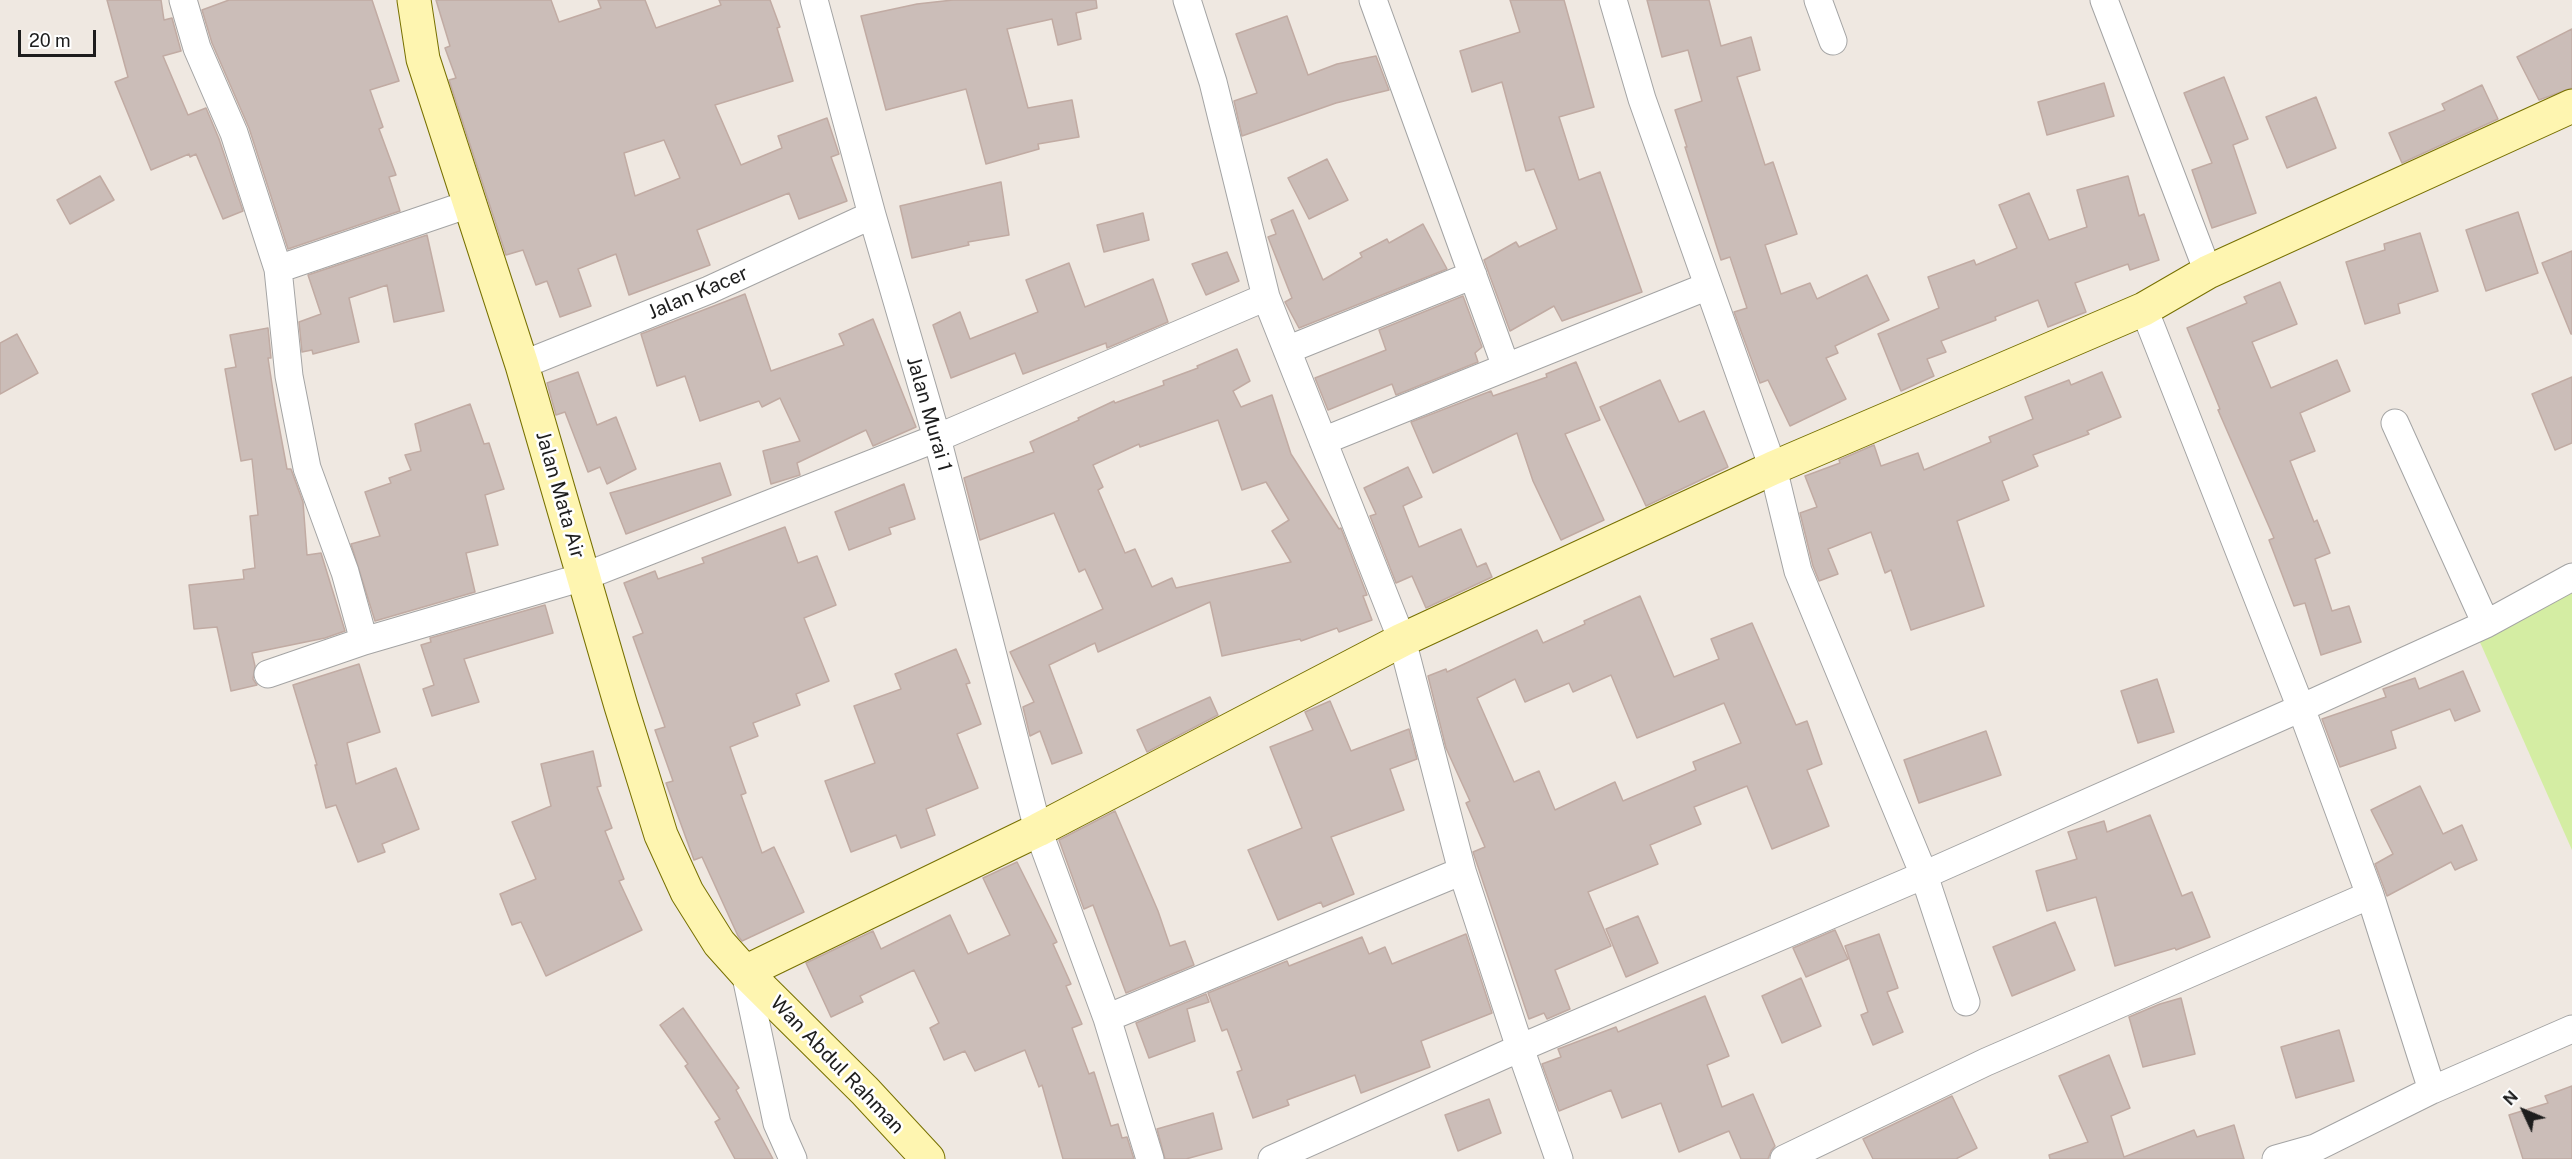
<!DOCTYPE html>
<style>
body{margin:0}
#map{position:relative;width:2572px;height:1159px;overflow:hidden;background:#efe8e1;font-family:"Public Sans",sans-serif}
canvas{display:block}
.north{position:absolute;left:2494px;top:1081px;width:60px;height:60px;-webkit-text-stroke:4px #fff;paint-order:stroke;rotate:314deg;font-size:16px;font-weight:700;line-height:24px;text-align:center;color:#1d1d1d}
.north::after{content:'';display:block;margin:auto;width:21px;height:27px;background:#1d1d1d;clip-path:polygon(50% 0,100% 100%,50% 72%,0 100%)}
.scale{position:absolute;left:18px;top:30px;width:78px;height:27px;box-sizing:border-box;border:3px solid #1d1d1d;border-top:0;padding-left:8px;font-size:18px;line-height:21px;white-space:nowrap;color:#1d1d1d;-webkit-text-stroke:4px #fff;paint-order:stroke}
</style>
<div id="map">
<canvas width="2572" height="1159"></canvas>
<div class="north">N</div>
<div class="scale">20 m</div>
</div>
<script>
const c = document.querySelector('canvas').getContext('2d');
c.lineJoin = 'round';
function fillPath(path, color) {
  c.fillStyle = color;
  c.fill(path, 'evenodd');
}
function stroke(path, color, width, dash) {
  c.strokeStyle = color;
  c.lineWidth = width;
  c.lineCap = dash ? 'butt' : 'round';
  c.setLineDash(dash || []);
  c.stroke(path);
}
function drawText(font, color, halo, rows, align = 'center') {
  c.font = font + ' "Public Sans",sans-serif';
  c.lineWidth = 5;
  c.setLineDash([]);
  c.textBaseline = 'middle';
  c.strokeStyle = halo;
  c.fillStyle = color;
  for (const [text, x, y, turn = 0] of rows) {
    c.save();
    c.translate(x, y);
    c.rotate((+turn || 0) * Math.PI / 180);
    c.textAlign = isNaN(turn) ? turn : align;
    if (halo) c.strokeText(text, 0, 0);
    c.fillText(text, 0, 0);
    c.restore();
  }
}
fillPath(new Path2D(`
 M 2572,590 L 2572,850 L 2479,640 Z`), '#d4eda3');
const building = new Path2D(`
 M 107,0 L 161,0 L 164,20 L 172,18 L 181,51 L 163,56 L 188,115 L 206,108 L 219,139 L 243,211 L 223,219 L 196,154 L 190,157 L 189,154 L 151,170 L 115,82 L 128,77 Z
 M 229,0 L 372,0 L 399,81 L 370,90 L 383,127 L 379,129 L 396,175 L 389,177 L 400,211 L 288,249 L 249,128 L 212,43 L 202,10 Z
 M 436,0 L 551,0 L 559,22 L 601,8 L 598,0 L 645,0 L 656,28 L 721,5 L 719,0 L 770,0 L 780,27 L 777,28 L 793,81 L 715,105 L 741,165 L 782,148 L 778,136 L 827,118 L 839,154 L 831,157 L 847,201 L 799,219 L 789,193 L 697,230 L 710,265 L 629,295 L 616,254 L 578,269 L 591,306 L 560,317 L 547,281 L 536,285 L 523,250 L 506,255 L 449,80 L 456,78 L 445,48 L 450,46 ZM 664,140 L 680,178 L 635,196 L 624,153 Z
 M 953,0 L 1096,0 L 1097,8 L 1076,13 L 1081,39 L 1058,45 L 1052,19 L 1007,29 L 1028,108 L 1072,100 L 1079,137 L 1038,144 L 1039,149 L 986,164 L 966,89 L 886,110 L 861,16 L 917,4 Z
 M 1510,0 L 1564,0 L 1594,107 L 1559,117 L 1579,180 L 1600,172 L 1642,292 L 1562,321 L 1554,306 L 1510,331 L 1484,260 L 1516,242 L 1519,247 L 1557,229 L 1534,169 L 1526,171 L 1502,82 L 1472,92 L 1460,51 L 1520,32 Z
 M 1647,0 L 1709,0 L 1721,46 L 1751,37 L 1760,70 L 1737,77 L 1765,165 L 1773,162 L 1797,234 L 1765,245 L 1781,294 L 1810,283 L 1817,299 L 1867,275 L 1889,320 L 1835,346 L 1838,353 L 1826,358 L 1846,399 L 1790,426 L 1768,380 L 1760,383 L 1734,312 L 1747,308 L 1730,257 L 1721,260 L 1685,147 L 1687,147 L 1675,110 L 1702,101 L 1688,50 L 1662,57 Z
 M 1287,16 L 1308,75 L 1337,64 L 1376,56 L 1389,90 L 1336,103 L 1242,136 L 1234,101 L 1257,93 L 1236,34 Z
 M 2572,29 L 2572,88 L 2539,100 L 2517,57 Z
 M 2224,77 L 2248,139 L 2233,145 L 2256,213 L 2212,228 L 2192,170 L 2212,163 L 2184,93 Z
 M 2104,83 L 2114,116 L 2047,135 L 2038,102 Z
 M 2482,85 L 2498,119 L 2402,163 L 2389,133 L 2445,110 L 2442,104 Z
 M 2316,97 L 2336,148 L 2287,168 L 2266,117 Z
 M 1327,159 L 1348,200 L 1309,219 L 1288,178 Z
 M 100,176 L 114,200 L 70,224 L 57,200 Z
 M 2128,176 L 2139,216 L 2144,214 L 2159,260 L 2130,270 L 2128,264 L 2075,283 L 2086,312 L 2048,327 L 2038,300 L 1995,317 L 1996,320 L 1941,341 L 1946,352 L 1927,359 L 1934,376 L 1901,391 L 1878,334 L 1939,308 L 1928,277 L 1974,260 L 1976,265 L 2017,248 L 1999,205 L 2029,193 L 2049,240 L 2087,227 L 2077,190 Z
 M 1001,182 L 1009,235 L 968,242 L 969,245 L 912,258 L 900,206 Z
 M 1293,210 L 1323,280 L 1362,257 L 1360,253 L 1387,239 L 1389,243 L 1423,224 L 1447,269 L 1299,328 L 1285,302 L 1292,298 L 1268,237 L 1276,234 L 1271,220 Z
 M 2518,212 L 2538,273 L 2486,291 L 2466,230 Z
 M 1143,213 L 1149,240 L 1104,252 L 1097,225 Z
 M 2420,233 L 2438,291 L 2398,304 L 2400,313 L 2365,324 L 2346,262 L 2385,250 L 2384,244 Z
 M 427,235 L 444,311 L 394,322 L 387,285 L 349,298 L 359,342 L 313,354 L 312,350 L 302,352 L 299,322 L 321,314 L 308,275 Z
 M 2572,251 L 2572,334 L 2571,334 L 2542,263 Z
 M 1227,252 L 1239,281 L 1206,295 L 1192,264 Z
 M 1069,263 L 1085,307 L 1153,279 L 1168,322 L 1107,348 L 1106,343 L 1023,374 L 1015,353 L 951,378 L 933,325 L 960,312 L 970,339 L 1038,312 L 1026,280 Z
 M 2280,282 L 2297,324 L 2252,342 L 2271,388 L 2337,360 L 2350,391 L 2300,413 L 2315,451 L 2290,461 L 2314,522 L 2317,520 L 2330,553 L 2315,559 L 2332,611 L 2349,606 L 2361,642 L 2321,655 L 2305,603 L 2294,606 L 2269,540 L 2274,538 L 2218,410 L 2220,409 L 2187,328 L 2247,303 L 2244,297 Z
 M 745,294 L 771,371 L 844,345 L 839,334 L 873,319 L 916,427 L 873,446 L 866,430 L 797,463 L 800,475 L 771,484 L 763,451 L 800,441 L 780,398 L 762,407 L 759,401 L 700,421 L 685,376 L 657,386 L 641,334 Z
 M 1463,296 L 1482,347 L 1475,353 L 1478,362 L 1396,395 L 1392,384 L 1328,410 L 1315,378 L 1386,350 L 1379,330 Z
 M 268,328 L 271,358 L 268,358 L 275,404 L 287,469 L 291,469 L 303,502 L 307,555 L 321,553 L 345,631 L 325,638 L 252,653 L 255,666 L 253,679 L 257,685 L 231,691 L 217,627 L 194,629 L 189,585 L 244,579 L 243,570 L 255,568 L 250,516 L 258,515 L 252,459 L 241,461 L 225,369 L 236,367 L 230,335 Z
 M 17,334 L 38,373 L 0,394 L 0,343 Z
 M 1237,349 L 1250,381 L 1233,391 L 1241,407 L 1272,395 L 1291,454 L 1339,529 L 1341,528 L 1367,595 L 1363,596 L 1372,620 L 1339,632 L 1337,628 L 1301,641 L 1300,639 L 1222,656 L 1210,602 L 1098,652 L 1095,643 L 1049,665 L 1082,753 L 1052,764 L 1040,731 L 1030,736 L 1023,707 L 1034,702 L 1010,652 L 1103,609 L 1085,569 L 1079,572 L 1054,513 L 980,540 L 964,478 L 1034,452 L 1030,442 L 1079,420 L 1078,418 L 1114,401 L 1115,403 L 1164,385 L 1163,381 L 1198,368 L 1197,366 ZM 1218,420 L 1242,490 L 1266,482 L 1289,520 L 1272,531 L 1291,562 L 1176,588 L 1172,578 L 1152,587 L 1135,549 L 1125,553 L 1098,490 L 1103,487 L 1093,465 L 1139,444 L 1140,447 Z
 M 1576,362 L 1600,420 L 1565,434 L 1604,520 L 1561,540 L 1533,481 L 1517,433 L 1433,473 L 1411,422 L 1491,391 L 1493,396 L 1547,377 L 1546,374 Z
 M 578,372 L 597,425 L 616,417 L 636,469 L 607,484 L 600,467 L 588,472 L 565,412 L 556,415 L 547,383 Z
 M 2102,372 L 2121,417 L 2087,431 L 2089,434 L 2033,455 L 2038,466 L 2002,481 L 2009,500 L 1957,521 L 1984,606 L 1911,630 L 1891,570 L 1885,573 L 1871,532 L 1828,549 L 1838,574 L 1819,581 L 1813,566 L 1800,513 L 1817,507 L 1805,476 L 1840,463 L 1839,460 L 1874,445 L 1881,466 L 1918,453 L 1924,470 L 1991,442 L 1989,437 L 2033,419 L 2025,397 L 2069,380 L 2071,385 Z
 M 2572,377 L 2572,443 L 2555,450 L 2532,394 Z
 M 1660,380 L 1679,422 L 1704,411 L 1728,467 L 1646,506 L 1600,407 Z
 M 470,404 L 484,444 L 489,443 L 504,489 L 485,495 L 498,545 L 466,553 L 475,592 L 375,621 L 351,544 L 380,536 L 365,492 L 391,483 L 389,478 L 411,470 L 405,455 L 421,451 L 415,424 Z
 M 720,463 L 731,495 L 626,534 L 610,493 Z
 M 1408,467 L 1422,497 L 1403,506 L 1419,547 L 1461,529 L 1477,567 L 1486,563 L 1492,577 L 1426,608 L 1412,576 L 1396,583 L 1370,516 L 1376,514 L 1364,488 Z
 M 904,484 L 915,519 L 889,528 L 891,534 L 849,550 L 835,512 Z
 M 785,527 L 798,563 L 817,556 L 836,605 L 804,618 L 829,681 L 796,694 L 800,705 L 753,723 L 758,736 L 730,747 L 746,793 L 741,795 L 762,853 L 774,847 L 804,912 L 742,941 L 738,936 L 702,857 L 694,860 L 666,783 L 673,781 L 655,730 L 665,727 L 633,637 L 643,633 L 624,583 L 655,571 L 658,579 L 704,563 L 702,558 Z
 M 1640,596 L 1674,677 L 1719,659 L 1711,639 L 1752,623 L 1796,725 L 1807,721 L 1822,764 L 1807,770 L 1829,826 L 1772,849 L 1747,786 L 1694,807 L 1701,824 L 1650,845 L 1658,864 L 1588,892 L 1611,946 L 1555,970 L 1570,1009 L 1547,1019 L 1544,1013 L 1529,1019 L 1473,852 L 1485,847 L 1466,803 L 1470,801 L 1446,748 L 1428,676 L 1446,669 L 1447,672 L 1537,630 L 1543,643 L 1585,624 L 1584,621 ZM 1611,675 L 1637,738 L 1724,703 L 1741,743 L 1693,762 L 1696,770 L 1623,801 L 1615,782 L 1555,810 L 1539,771 L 1514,782 L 1477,698 L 1515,679 L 1525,702 L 1569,683 L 1573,692 Z
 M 545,605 L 553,633 L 464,659 L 479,702 L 432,716 L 423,689 L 434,685 L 421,645 L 431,642 L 430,638 Z
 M 956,649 L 970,683 L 966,684 L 981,724 L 957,734 L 978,788 L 926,809 L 935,835 L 901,848 L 896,835 L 851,852 L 825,781 L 875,763 L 854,706 L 901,689 L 895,674 Z
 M 359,664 L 380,732 L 347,743 L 356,784 L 396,768 L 419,829 L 382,844 L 385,852 L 358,862 L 336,805 L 326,808 L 315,765 L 317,765 L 293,685 Z
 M 2463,671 L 2480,711 L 2455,721 L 2450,709 L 2391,731 L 2396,748 L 2340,767 L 2322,719 L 2386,697 L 2383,689 L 2415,678 L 2419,689 Z
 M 2157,679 L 2174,732 L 2138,743 L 2121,691 Z
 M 1210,697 L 1218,715 L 1147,752 L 1137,730 Z
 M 1330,701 L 1351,751 L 1409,729 L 1417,759 L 1390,769 L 1404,810 L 1331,837 L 1354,894 L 1323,907 L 1321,902 L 1278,920 L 1248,850 L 1302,828 L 1270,747 L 1313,730 L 1305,712 Z
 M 1986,731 L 2001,775 L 1919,803 L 1904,760 Z
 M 593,751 L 601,786 L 597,787 L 612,828 L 605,831 L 624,879 L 619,881 L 642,930 L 546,976 L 521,922 L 512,925 L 500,894 L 536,879 L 512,822 L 551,806 L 541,764 Z
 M 2420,786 L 2443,834 L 2462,825 L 2477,860 L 2455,870 L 2451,862 L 2387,896 L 2375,864 L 2393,854 L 2371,810 Z
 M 1115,811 L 1158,911 L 1170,946 L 1185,941 L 1194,965 L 1126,993 L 1093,905 L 1084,909 L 1059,840 Z
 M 2150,815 L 2182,896 L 2192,892 L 2210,937 L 2176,950 L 2175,948 L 2115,966 L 2096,897 L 2047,911 L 2036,871 L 2077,859 L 2068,832 L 2104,821 L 2107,832 Z
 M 1017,862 L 1057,942 L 1053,944 L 1071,984 L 1066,986 L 1082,1024 L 1072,1028 L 1089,1074 L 1094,1072 L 1111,1126 L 1118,1124 L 1122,1138 L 1127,1137 L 1134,1159 L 1063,1159 L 1042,1085 L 1039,1087 L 1025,1050 L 975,1071 L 965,1051 L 944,1060 L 930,1028 L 939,1023 L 914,970 L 860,996 L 863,1002 L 831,1017 L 806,963 L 873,931 L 881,949 L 950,915 L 968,954 L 1010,935 L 983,878 Z
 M 1638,916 L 1658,963 L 1626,977 L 1606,929 Z
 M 2055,922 L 2075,970 L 2012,996 L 1993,947 Z
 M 1835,930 L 1848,959 L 1806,977 L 1793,948 Z
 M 1466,934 L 1492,1013 L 1421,1041 L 1430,1067 L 1361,1093 L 1355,1075 L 1287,1100 L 1289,1105 L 1253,1118 L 1237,1072 L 1242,1070 L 1227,1029 L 1222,1031 L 1208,993 L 1287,961 L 1289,966 L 1362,937 L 1369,954 L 1385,947 L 1392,964 Z
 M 1879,934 L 1898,988 L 1887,992 L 1903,1032 L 1873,1045 L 1861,1015 L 1868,1012 L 1845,946 Z
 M 1801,978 L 1821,1026 L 1782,1043 L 1762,996 Z
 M 1206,994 L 1209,1002 L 1187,1009 L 1195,1041 L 1149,1058 L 1136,1023 Z
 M 1705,996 L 1729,1056 L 1707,1065 L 1722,1107 L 1753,1094 L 1775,1146 L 1771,1151 L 1768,1159 L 1741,1159 L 1729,1131 L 1679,1152 L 1661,1103 L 1622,1118 L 1611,1090 L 1559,1111 L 1542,1064 L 1561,1057 L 1558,1049 L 1616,1027 L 1618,1032 Z
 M 2181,998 L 2195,1054 L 2143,1067 L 2129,1017 L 2160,1004 Z
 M 683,1008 L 739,1088 L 736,1090 L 773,1159 L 735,1159 L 715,1122 L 720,1119 L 685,1066 L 688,1064 L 660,1025 Z
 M 2339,1030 L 2354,1081 L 2296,1098 L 2281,1047 Z
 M 2109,1055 L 2130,1108 L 2111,1116 L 2124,1157 L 2194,1130 L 2197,1137 L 2234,1125 L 2244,1159 L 2050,1159 L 2049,1155 L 2088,1142 L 2059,1076 Z
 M 2572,1086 L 2572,1159 L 2523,1159 L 2509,1115 L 2548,1103 L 2545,1096 Z
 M 1952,1096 L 1977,1148 L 1956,1159 L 1873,1159 L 1863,1139 Z
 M 1489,1099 L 1501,1133 L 1458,1151 L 1445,1115 Z
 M 1213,1113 L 1222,1149 L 1186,1159 L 1165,1159 L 1157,1129 Z`);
fillPath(building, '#cbbdb8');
stroke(building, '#c1aba3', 1.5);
const street = new Path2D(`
 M 183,0 L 197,48 L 234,133 L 278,269
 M 814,0 L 872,215 L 937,438 L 1038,830 L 1107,1018 L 1150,1159
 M 1187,0 L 1213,82 L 1266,297 L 1402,640 L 1462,871 L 1520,1048 L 1559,1159
 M 1373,0 L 1506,367
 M 1613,0 L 1642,99 L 1773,468 L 1798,571 L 1924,875 L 1966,1002
 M 1818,0 L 1833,41
 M 2104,0 L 2208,272
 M 2144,309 L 2301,708 L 2370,895 L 2432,1090
 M 1287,350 L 1473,275
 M 522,365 L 709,290 L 872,215
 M 2395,423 L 2486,624
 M 1323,441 L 1708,286
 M 364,641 L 345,572 L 307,468 L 289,376 L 278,269 L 469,204
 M 268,674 L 364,641 L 583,577 L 937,438 L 1266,297
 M 745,972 L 777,1123 L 793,1159
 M 1107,1018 L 1462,871
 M 1272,1159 L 1520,1048 L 1924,875 L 2301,708 L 2486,624 L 2572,577
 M 1784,1159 L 1986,1062 L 2370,895
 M 2276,1159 L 2315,1148 L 2432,1090 L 2572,1029`);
const secondary = new Path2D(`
 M 414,0 L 423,59 L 522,365 L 621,706 L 661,835 L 687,892 L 719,943 L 745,972 L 865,1091 L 928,1159
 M 745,972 L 1038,830 L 1402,640 L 1773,468 L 2144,309 L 2208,272 L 2572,106`);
stroke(street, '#a4a4a4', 29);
stroke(secondary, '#777000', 35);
stroke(street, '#fff', 27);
stroke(secondary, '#fef5b0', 33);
drawText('20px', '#1d1d1d', '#fff', [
 ["Jalan Kacer",698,293,-23],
 ["Jalan Murai 1",929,414,74],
 ["Jalan Mata Air",560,495,74],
 ["Wan Abdul Rahman",837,1065,46]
]);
</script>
